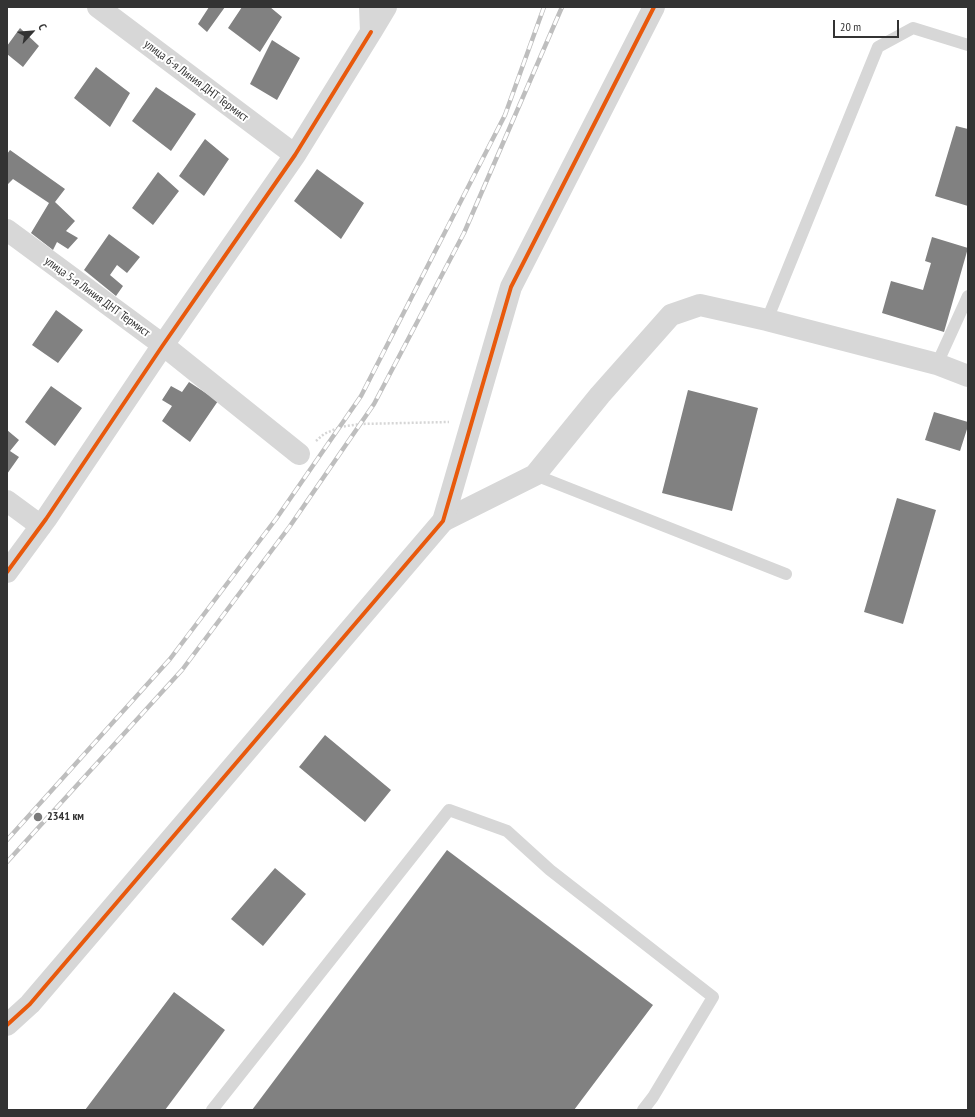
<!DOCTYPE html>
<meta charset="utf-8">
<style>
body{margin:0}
#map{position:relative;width:975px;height:1117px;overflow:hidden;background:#fff;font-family:"PT Sans Narrow",sans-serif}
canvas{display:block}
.frame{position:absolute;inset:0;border:8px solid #333;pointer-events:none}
.north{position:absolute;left:12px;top:12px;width:40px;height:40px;-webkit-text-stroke:3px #fff;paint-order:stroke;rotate:64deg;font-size:11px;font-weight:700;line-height:16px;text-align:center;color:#333}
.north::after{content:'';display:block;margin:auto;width:14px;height:18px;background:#333;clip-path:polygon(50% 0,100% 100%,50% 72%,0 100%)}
.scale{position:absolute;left:833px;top:20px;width:66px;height:18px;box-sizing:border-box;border:2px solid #333;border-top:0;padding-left:5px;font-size:12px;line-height:14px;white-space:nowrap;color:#333;-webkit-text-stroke:3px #fff;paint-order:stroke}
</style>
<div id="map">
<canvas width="975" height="1117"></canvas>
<div class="frame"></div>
<div class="north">С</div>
<div class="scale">20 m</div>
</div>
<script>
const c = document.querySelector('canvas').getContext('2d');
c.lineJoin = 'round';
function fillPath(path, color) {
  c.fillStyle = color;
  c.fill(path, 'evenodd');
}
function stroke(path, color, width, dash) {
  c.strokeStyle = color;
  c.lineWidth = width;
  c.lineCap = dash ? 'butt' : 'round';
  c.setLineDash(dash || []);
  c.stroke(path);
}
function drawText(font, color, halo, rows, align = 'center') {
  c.font = font + ' "PT Sans Narrow",sans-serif';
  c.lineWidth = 4;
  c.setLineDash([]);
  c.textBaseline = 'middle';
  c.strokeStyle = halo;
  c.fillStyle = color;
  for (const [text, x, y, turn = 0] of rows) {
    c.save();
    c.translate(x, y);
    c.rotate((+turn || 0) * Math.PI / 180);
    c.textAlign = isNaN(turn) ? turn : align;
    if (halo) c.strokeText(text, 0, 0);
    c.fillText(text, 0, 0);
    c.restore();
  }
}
fillPath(new Path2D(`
 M 209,7 L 225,7 L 207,32 L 198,24 Z
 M 242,7 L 270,7 L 282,17 L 260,52 L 228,28 Z
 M 20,28 L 39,46 L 23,67 L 7,54 L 7,46 Z
 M 272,40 L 300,58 L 277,100 L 250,84 Z
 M 96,67 L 130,93 L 110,127 L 74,98 Z
 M 156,87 L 196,114 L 171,151 L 132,121 Z
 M 956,126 L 968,129 L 968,206 L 935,196 Z
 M 205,139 L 229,159 L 204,196 L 179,176 Z
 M 10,150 L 65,189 L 55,202 L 75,221 L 66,231 L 78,238 L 68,249 L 57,242 L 53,250 L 31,233 L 49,203 L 13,179 L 7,185 L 7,154 Z
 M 317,169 L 364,203 L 341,239 L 294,201 Z
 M 158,172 L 179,191 L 153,225 L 132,208 Z
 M 109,234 L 140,257 L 127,273 L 117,265 L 110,275 L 123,286 L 116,296 L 84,270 Z
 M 932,237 L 968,248 L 944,332 L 882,313 L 891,281 L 923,290 L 931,263 L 925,261 Z
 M 56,310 L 83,330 L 58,363 L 32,345 Z
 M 189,382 L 218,401 L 190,442 L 162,421 L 172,406 L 162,400 L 171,386 L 182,392 Z
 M 51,386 L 82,408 L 55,446 L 25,422 Z
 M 688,390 L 758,408 L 732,511 L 662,493 Z
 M 934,412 L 968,422 L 968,426 L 960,451 L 925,440 Z
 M 7,430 L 19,440 L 10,451 L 19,457 L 7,474 Z
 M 897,498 L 936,510 L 903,624 L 864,612 Z
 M 325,735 L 391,790 L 365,822 L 299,767 Z
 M 447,850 L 653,1005 L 574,1110 L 252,1110 Z
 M 275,868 L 306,894 L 263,946 L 231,919 Z
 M 174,992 L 225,1030 L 165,1110 L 85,1110 Z`), '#818181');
stroke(new Path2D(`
 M 316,441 L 324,434 L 340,427 L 360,424 L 449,422`), '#d6d6d6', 2.5, [2, 2]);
stroke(new Path2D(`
 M 767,320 L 878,47 L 913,28 L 968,45
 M 937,364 L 968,296
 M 535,475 L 786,574
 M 212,1110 L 449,810 L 507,831 L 550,870 L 713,997 L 653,1097 L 643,1110`), '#d7d7d7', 12);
stroke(new Path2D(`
 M 98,7 L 295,155
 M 370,7 L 371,32 L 386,7
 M 7,230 L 163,345 L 299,454
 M 7,501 L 41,526
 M 443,521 L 535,475 L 600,395 L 671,315 L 700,305 L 767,320 L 937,364 L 968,376
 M 7,572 L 46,519 L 163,345 L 295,155 L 371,32`), '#d7d7d7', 22);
stroke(new Path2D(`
 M 7,1025 L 30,1004 L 443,521 L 511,287 L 654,7`), '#d7d7d7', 22);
const rail = new Path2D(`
 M 7,840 L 170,659 L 276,519 L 361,396 L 505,115 L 544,7
 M 7,862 L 182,670 L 290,526 L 374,404 L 464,233 L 562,7`);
stroke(rail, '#bebebe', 4.5);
stroke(rail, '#fff', 3, [9]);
stroke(new Path2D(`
 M 7,572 L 46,519 L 163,345 L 295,155 L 371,32
 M 7,1025 L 30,1004 L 443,521 L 511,287 L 654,7`), '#e8590c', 4);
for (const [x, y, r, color] of [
 [38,817,5,"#7a7a7a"]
]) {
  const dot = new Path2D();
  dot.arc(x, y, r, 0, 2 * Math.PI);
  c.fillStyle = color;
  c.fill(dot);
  stroke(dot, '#fff', 1.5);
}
drawText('12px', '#333', '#fff', [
 ["улица 6-я Линия ДНТ Термист",196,81,37],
 ["улица 5-я Линия ДНТ Термист",97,297,36]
]);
drawText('bold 12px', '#333', '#fff', [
 ["2341 км",47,817]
], 'left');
</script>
